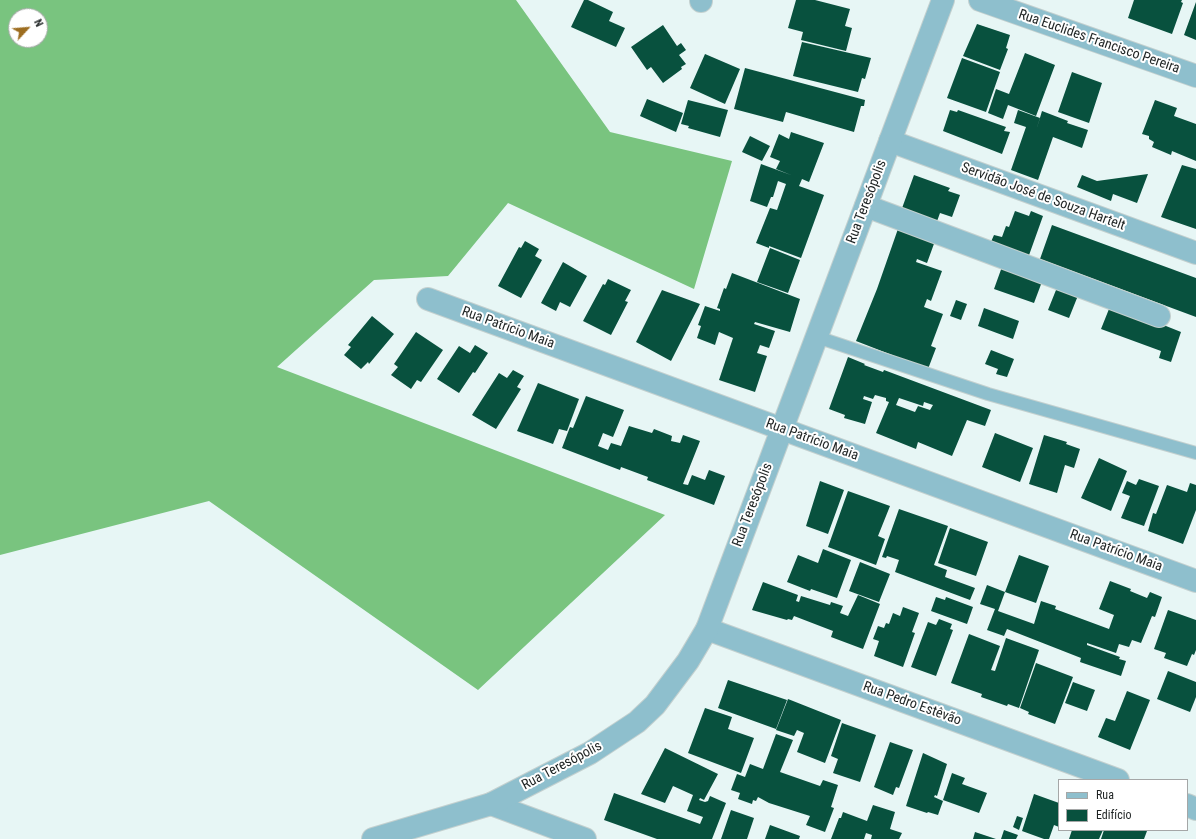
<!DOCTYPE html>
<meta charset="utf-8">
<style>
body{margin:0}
#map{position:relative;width:1196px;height:839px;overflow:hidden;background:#e7f6f5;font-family:"Roboto Condensed",sans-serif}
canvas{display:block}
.legend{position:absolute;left:1058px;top:779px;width:130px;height:52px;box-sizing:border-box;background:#fff;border:1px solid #a5a7a7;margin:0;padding:5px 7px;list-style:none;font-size:12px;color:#1f2424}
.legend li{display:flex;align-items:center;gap:8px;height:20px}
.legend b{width:20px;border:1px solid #a5a7a7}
.north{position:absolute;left:8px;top:8px;width:40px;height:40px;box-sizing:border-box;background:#fff;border:1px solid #a5a7a7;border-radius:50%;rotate:64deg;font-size:11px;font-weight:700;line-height:16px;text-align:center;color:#1f2424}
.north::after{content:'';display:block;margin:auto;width:14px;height:18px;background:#9d6d20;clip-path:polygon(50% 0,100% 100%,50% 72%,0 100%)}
</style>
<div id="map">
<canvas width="1196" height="839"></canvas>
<ul class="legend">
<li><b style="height:5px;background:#8ebfcd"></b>Rua</li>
<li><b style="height:11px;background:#08513e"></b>Edifício</li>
</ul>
<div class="north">N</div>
</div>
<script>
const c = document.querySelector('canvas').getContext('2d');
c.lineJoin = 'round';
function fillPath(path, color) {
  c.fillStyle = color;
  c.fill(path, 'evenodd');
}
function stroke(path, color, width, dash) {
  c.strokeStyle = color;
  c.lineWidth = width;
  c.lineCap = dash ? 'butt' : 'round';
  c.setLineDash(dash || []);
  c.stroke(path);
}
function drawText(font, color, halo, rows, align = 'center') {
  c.font = font + ' "Roboto Condensed",sans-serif';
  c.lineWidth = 4;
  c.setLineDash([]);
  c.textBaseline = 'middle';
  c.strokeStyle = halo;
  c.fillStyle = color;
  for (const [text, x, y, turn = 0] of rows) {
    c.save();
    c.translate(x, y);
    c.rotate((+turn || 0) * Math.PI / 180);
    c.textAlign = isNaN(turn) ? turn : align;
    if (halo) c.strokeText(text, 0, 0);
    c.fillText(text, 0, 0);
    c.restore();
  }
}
fillPath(new Path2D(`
 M 0,0 L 516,0 L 610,132 L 732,161 L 694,289 L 508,203 L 448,276 L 374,280 L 277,367 L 665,515 L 478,690 L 209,501 L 0,555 ZM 16,16 L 40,16 L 40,40 L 16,40 Z`), '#79c47f');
fillPath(new Path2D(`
 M 584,0 L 588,0 L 613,12 L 609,21 L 625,28 L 616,47 L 571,27 Z
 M 796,0 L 815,0 L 850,9 L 845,26 L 852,28 L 846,51 L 801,40 L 803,32 L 788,28 Z
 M 1134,0 L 1182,0 L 1181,2 L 1183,3 L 1172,34 L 1128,18 Z
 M 1196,2 L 1196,40 L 1184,35 Z
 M 977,24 L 1010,35 L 1006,48 L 1008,49 L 1000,70 L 963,56 Z
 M 663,25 L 677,46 L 681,43 L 686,50 L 679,55 L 686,64 L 681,67 L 682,69 L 663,83 L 651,67 L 647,70 L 631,47 Z
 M 802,42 L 871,58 L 865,79 L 862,78 L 858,92 L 793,76 Z
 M 1025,53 L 1055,65 L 1036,116 L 1008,105 L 1003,119 L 988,113 L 996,89 L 1009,94 Z
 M 705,54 L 740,69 L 725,104 L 690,88 Z
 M 962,58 L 1000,72 L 986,112 L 947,98 Z
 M 745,68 L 865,100 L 864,106 L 861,106 L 854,132 L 786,112 L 783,122 L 734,109 Z
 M 1072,72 L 1102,83 L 1089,123 L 1058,112 Z
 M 647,99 L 683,113 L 676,132 L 640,116 Z
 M 688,100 L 728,110 L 720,137 L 688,128 L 689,126 L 681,124 Z
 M 1155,100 L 1177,108 L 1174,116 L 1196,124 L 1196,161 L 1172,151 L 1171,155 L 1152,147 L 1154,142 L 1149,139 L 1149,136 L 1142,134 Z
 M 950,110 L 957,112 L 958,110 L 1006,127 L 1004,131 L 1010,132 L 1002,154 L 943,131 Z
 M 1018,110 L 1040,118 L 1036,131 L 1042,111 L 1068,121 L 1067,123 L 1088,130 L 1082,148 L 1053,137 L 1038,180 L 1011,170 L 1026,127 L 1014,123 Z
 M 791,132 L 824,143 L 809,182 L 802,179 L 799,186 L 824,195 L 801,258 L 769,246 L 769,248 L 756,243 L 770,208 L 777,210 L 786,184 L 778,181 L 773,197 L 771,197 L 767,207 L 750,201 L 761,164 L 791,175 L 776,169 L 780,161 L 770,157 L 779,134 L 789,139 Z
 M 750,136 L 770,146 L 762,161 L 742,152 Z
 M 1182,165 L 1196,169 L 1196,229 L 1161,217 Z
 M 1148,174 L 1137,203 L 1113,194 L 1111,201 L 1077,187 L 1082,175 L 1097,181 Z
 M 914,175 L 950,188 L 948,191 L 960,195 L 952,217 L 940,213 L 936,224 L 901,211 Z
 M 1015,211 L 1029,216 L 1031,211 L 1043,216 L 1028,258 L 990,244 L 994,235 L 1002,237 L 1006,226 L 1009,227 Z
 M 1052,225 L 1196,278 L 1196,317 L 1040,259 Z
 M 899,226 L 935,241 L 927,263 L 917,259 L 916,262 L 942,271 L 931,301 L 927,299 L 924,307 L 943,314 L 931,346 L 936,348 L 928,369 L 856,341 L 877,289 Z
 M 525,241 L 539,249 L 535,256 L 542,260 L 521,298 L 498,286 L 519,247 L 521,248 Z
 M 770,248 L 800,260 L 788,293 L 757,282 Z
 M 563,262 L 587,276 L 570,307 L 560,302 L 556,311 L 541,303 Z
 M 1003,264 L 1043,279 L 1034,303 L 994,289 Z
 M 732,273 L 800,299 L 790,332 L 755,322 L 754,324 L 775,331 L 769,348 L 760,345 L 757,353 L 767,356 L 755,392 L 719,380 L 733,338 L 719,332 L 715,345 L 697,338 L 701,326 L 698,325 L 705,306 L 720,311 L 720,309 L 717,308 L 724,288 L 726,289 Z
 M 608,279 L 631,290 L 625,301 L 628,302 L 611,335 L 583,321 L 603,284 L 605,285 Z
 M 1058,285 L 1079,293 L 1069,318 L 1048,310 Z
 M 662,290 L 700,304 L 671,361 L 636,342 Z
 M 956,300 L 967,304 L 961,320 L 950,316 Z
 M 1111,304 L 1181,332 L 1171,362 L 1159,358 L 1161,351 L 1101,329 Z
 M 984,308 L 1019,321 L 1013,339 L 978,326 Z
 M 372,316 L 394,334 L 369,364 L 368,362 L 361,369 L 344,355 L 351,347 L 348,345 Z
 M 416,332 L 443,350 L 421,382 L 417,380 L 411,389 L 391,375 L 398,367 L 394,364 Z
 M 475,345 L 488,353 L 475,373 L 473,372 L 459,393 L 437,379 L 459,346 L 470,353 Z
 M 991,350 L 1014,359 L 1007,377 L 996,374 L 998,369 L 985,364 Z
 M 848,357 L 865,364 L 864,365 L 883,372 L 884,370 L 991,410 L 985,426 L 967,420 L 952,456 L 918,442 L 916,449 L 876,433 L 889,402 L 886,401 L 886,398 L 875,395 L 873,399 L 864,396 L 863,399 L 872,402 L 865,424 L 844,418 L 845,415 L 829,409 ZM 899,398 L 923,406 L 924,402 L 933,405 L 930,410 L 918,406 L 915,412 L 896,405 Z
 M 513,370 L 524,376 L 517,387 L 521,389 L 496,429 L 472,415 L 499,373 L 507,378 Z
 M 538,383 L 579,399 L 567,431 L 559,429 L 553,444 L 517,431 Z
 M 586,396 L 624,410 L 613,437 L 603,433 L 598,446 L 608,450 L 611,443 L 621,446 L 629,426 L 652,433 L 654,429 L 672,436 L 671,441 L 680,443 L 683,435 L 700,441 L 683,484 L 688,485 L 692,475 L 705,480 L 709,470 L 725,476 L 714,505 L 647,480 L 648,477 L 621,467 L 620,470 L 562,448 L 570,427 L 573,428 Z
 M 995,433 L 1033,448 L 1020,482 L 982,467 Z
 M 1044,435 L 1067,442 L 1066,444 L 1080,449 L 1074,468 L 1065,465 L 1057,493 L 1029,484 Z
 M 1099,458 L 1127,471 L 1111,511 L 1081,498 Z
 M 1139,479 L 1159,486 L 1144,526 L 1121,518 L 1130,496 L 1122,493 L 1127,481 L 1136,485 Z
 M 820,481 L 844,490 L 828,534 L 806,526 Z
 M 1190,483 L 1196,485 L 1196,510 L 1183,544 L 1148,531 L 1153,513 L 1156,514 L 1167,485 L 1187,492 Z
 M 848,491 L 890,506 L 878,536 L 885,539 L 876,565 L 828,547 Z
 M 899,509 L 948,526 L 934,565 L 947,570 L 945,577 L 975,588 L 970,600 L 895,572 L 899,560 L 887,556 L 886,558 L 882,557 Z
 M 950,528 L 988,542 L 976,576 L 938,563 Z
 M 823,549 L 851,560 L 837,598 L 811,589 L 810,591 L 787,582 L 798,555 L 818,563 Z
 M 1019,555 L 1049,566 L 1036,603 L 1005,592 L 998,611 L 1034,624 L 1041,601 L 1056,606 L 1055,609 L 1109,629 L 1114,615 L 1099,609 L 1110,581 L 1131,589 L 1130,591 L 1147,598 L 1150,592 L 1162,597 L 1155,617 L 1152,616 L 1141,643 L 1132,640 L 1129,647 L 1119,644 L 1116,653 L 1087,643 L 1087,645 L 1120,657 L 1119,659 L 1126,661 L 1121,676 L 1080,662 L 1081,658 L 1007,629 L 1004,636 L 987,630 L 995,609 L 980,604 L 987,585 L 1005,592 Z
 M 860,562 L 890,574 L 879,602 L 849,591 Z
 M 763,582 L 798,595 L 796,601 L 799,602 L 801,596 L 830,605 L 831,602 L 843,606 L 840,613 L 848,616 L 858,595 L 880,604 L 863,649 L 831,637 L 833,631 L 794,616 L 792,620 L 788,619 L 787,620 L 752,610 Z
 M 936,597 L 945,600 L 946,597 L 973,607 L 967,624 L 931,611 Z
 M 903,607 L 919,613 L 912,632 L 915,633 L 903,667 L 874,656 L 879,641 L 873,639 L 878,626 L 884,628 L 886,623 L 889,624 L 893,613 L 900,616 Z
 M 1168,610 L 1196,620 L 1196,650 L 1194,655 L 1192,654 L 1187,666 L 1164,658 L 1166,653 L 1154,649 Z
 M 939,619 L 952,624 L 950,629 L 953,630 L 936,676 L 911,667 L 928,622 L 936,625 Z
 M 969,634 L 1000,646 L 991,670 L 995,671 L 1006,638 L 1039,650 L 1019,708 L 1008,704 L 1007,706 L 981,697 L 982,694 L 951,683 Z
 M 1036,663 L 1073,677 L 1055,724 L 1028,714 L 1029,712 L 1020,708 Z
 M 1168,671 L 1196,682 L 1196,697 L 1190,712 L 1157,699 Z
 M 728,680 L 787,700 L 776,729 L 718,708 Z
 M 1073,682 L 1095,690 L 1087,711 L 1065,703 Z
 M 1127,691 L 1150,700 L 1130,750 L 1098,737 L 1106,718 L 1115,721 Z
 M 788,699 L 841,720 L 825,763 L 797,752 L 804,733 L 797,730 L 794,736 L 776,730 Z
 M 705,708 L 732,717 L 728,729 L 754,738 L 741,773 L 688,753 Z
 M 842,723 L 876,735 L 860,782 L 833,773 L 838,759 L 831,756 Z
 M 776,734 L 793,740 L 780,772 L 820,786 L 823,780 L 838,785 L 831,807 L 834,808 L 825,832 L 806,825 L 810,816 L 769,803 L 758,797 L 756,801 L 753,800 L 752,804 L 738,799 L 740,793 L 731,790 L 737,774 L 745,777 L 750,764 L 763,769 Z
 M 890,742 L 913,750 L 899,788 L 896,787 L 893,795 L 874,787 Z
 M 665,748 L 718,774 L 704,800 L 700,798 L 699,800 L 705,802 L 708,801 L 710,796 L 726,803 L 712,839 L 657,839 L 604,820 L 614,793 L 700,824 L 703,817 L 687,811 L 693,795 L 673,786 L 665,803 L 641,794 Z
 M 923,753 L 947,764 L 937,796 L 935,795 L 934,797 L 943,801 L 938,815 L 928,812 L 927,813 L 906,806 Z
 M 952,773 L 965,778 L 962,784 L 987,793 L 979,813 L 943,800 Z
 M 1034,794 L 1059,803 L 1059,827 L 1054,825 L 1049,839 L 1044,839 L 1022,831 Z
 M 873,805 L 895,812 L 890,829 L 902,833 L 899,839 L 871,839 L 872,835 L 866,833 L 864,839 L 831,839 L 839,818 L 841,818 L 843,812 L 867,821 Z
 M 731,810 L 754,818 L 747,839 L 721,839 Z
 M 1017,816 L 1023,818 L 1019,830 L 1013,827 Z
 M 770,825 L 800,836 L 799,839 L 765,839 Z
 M 1004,830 L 1018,835 L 1016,839 L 1001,839 Z
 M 1072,830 L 1103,830 L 1099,839 L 1069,839 Z
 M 1104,830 L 1143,830 L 1147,831 L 1144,839 L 1101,839 Z
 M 975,832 L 996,839 L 973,839 Z`), '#08513e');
const service = new Path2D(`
 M 817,337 L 988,394 L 1196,453`);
const minor = new Path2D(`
 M 701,0 L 701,1
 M 980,0 L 1196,76
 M 890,141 L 1196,253
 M 866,206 L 1159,316
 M 428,299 L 1196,581
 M 707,629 L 1118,780
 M 491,804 L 585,839
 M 1187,805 L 1196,809`);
const tertiary = new Path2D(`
 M 373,839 L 491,804 L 590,753 L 637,722 L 655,705 L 688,661 L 707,629 L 943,0`);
stroke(service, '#c3d0cf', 14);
stroke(minor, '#c3d0cf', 24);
stroke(tertiary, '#c3d0cf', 24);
stroke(service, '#8ebfcd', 12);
stroke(minor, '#8ebfcd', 22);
stroke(tertiary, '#8ebfcd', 22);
drawText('14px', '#1f2424', '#fff', [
 ["Rua Euclides Francisco Pereira",1099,42,19],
 ["Servidão José de Souza Hartelt",1043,197,20],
 ["Rua Teresópolis",867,202,-69],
 ["Rua Patrício Maia",508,328,20],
 ["Rua Patrício Maia",812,440,20],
 ["Rua Teresópolis",753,505,-69],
 ["Rua Patrício Maia",1116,551,20],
 ["Rua Pedro Estêvão",912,704,20],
 ["Rua Teresópolis",562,766,-28]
]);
</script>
